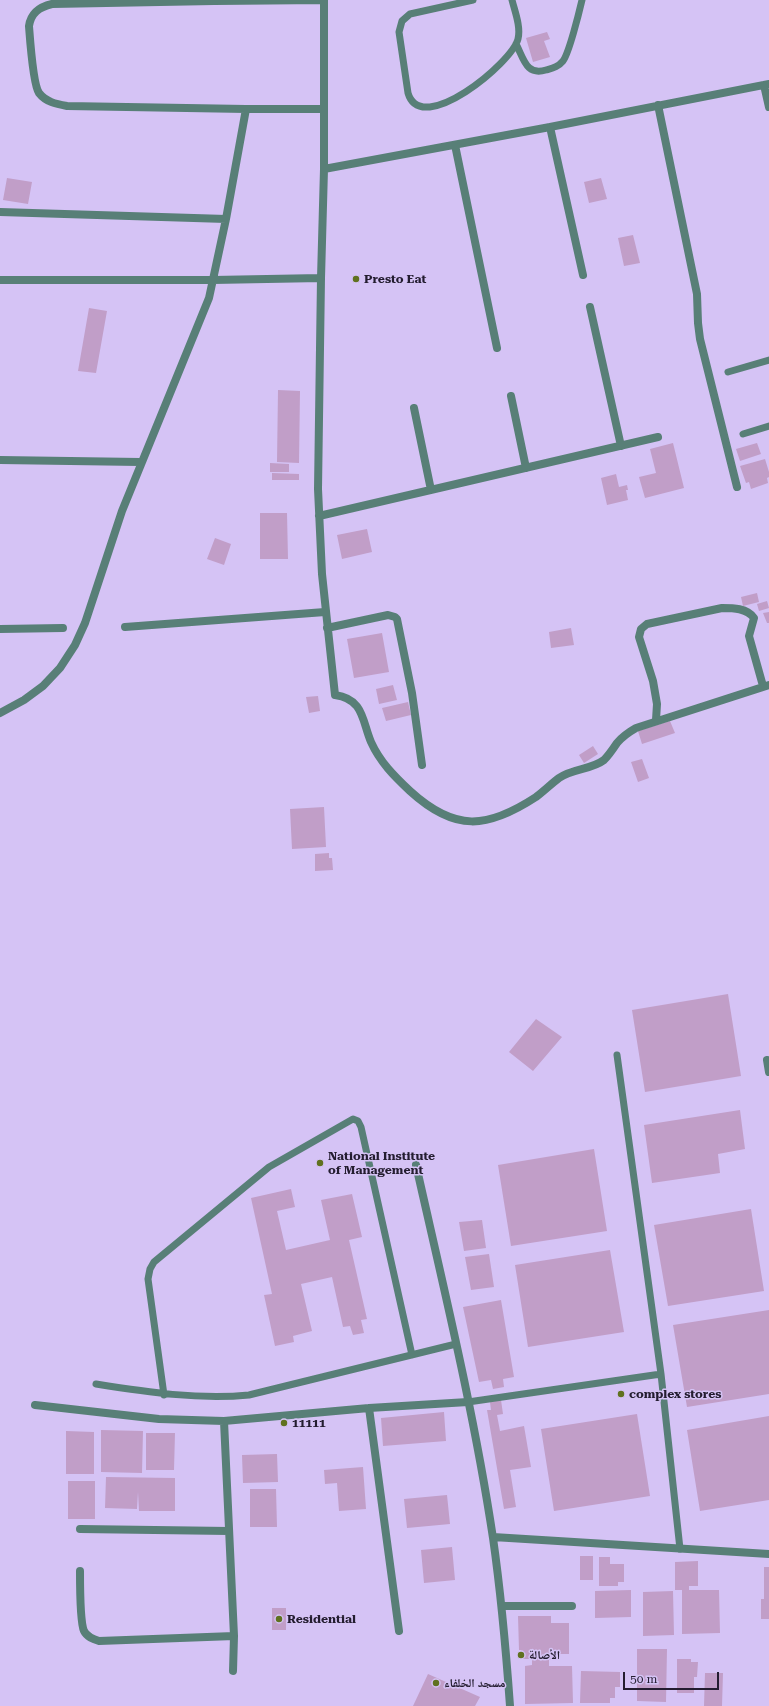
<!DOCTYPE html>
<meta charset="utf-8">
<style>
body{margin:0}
#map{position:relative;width:769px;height:1706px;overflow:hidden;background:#d5c3f5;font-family:"Roboto Serif",serif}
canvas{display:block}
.scale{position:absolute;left:623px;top:1672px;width:96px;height:18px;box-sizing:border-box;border:2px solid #241d30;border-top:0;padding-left:5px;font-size:12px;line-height:14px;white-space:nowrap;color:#241d30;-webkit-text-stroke:3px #d5c3f5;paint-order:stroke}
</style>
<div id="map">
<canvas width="769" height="1706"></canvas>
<div class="scale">50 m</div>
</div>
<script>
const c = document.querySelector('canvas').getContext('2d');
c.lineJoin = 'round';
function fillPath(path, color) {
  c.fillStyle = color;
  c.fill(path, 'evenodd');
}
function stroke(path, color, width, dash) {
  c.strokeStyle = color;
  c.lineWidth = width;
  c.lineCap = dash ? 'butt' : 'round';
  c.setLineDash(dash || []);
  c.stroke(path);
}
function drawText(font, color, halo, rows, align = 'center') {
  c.font = font + ' "Roboto Serif","Noto Naskh Arabic",serif';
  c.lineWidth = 3;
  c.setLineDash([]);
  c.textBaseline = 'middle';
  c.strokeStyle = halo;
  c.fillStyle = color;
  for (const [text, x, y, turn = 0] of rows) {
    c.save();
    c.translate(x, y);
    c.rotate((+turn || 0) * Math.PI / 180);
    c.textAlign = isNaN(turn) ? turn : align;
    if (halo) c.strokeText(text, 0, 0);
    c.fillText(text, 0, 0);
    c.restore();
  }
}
fillPath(new Path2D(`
 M 547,32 L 550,39 L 544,41 L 550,57 L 533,62 L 526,38 Z
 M 7,178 L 32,182 L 28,204 L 3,200 Z
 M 601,178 L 607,199 L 589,203 L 584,182 Z
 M 633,235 L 640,263 L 624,266 L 618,238 Z
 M 89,308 L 107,311 L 96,373 L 78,371 Z
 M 278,390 L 300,391 L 299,463 L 277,462 Z
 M 673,443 L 684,488 L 645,498 L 639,477 L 656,473 L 650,449 Z
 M 757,443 L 761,454 L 740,461 L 736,449 Z
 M 765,459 L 769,472 L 769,477 L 767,478 L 768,483 L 751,489 L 749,482 L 746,483 L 740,466 Z
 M 270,463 L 289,464 L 289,472 L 270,472 Z
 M 272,473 L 299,474 L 299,480 L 272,480 Z
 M 616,474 L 619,487 L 627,485 L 628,490 L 626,490 L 628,500 L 607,505 L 601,478 Z
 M 260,513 L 287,513 L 288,559 L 260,559 Z
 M 367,529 L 372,552 L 342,559 L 337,535 Z
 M 215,538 L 231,544 L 224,565 L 207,559 Z
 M 757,593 L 759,602 L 743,606 L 741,597 Z
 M 767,601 L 769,608 L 759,611 L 757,604 Z
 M 769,612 L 769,623 L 767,623 L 763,613 Z
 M 571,628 L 574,645 L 551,648 L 549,632 Z
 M 382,633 L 389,672 L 354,678 L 347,639 Z
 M 393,685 L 397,700 L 379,704 L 376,689 Z
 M 318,696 L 320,711 L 309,713 L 306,697 Z
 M 408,702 L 411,715 L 386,721 L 382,708 Z
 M 670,721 L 675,733 L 642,744 L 638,731 Z
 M 593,746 L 598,754 L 584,763 L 579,755 Z
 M 642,759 L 649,778 L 638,782 L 631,762 Z
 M 324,807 L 326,847 L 292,849 L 290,809 Z
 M 329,853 L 329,858 L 332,858 L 333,870 L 315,871 L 315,854 Z
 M 728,994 L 741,1076 L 645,1092 L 632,1010 Z
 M 536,1019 L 562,1037 L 533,1071 L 509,1052 Z
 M 740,1110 L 745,1149 L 718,1154 L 720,1173 L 652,1183 L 644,1125 Z
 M 594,1149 L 607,1231 L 511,1246 L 498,1165 Z
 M 291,1189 L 295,1207 L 277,1211 L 286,1250 L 330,1240 L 321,1200 L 352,1194 L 362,1237 L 349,1240 L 367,1319 L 361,1320 L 364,1333 L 353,1335 L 350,1326 L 343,1327 L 332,1277 L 301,1284 L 312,1331 L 293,1336 L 294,1342 L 275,1346 L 264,1295 L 272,1294 L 251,1198 Z
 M 751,1209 L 764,1291 L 668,1306 L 654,1225 Z
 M 482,1220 L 486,1248 L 464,1251 L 459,1222 Z
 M 610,1250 L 624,1332 L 528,1347 L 515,1265 Z
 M 489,1254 L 494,1287 L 471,1290 L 465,1257 Z
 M 501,1300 L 514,1377 L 503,1379 L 504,1387 L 493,1389 L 491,1380 L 479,1382 L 463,1307 Z
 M 769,1310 L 769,1394 L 687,1407 L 673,1325 Z
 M 501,1400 L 503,1414 L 497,1415 L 500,1431 L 524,1426 L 531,1467 L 510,1470 L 516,1507 L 504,1509 L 487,1410 L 491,1410 L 490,1402 Z
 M 444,1412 L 446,1441 L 383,1446 L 381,1418 Z
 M 637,1414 L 650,1496 L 554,1511 L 541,1429 Z
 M 769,1416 L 769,1500 L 700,1511 L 687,1430 Z
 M 101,1430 L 143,1431 L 142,1473 L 101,1472 Z
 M 66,1431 L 94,1432 L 94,1474 L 66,1474 Z
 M 146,1433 L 175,1433 L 174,1470 L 146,1470 Z
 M 277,1454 L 278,1482 L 243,1483 L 242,1455 Z
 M 363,1467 L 366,1509 L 339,1511 L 337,1483 L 325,1484 L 324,1470 Z
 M 106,1477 L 175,1478 L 175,1511 L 139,1511 L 138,1492 L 137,1509 L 105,1508 Z
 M 68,1481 L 95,1481 L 95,1519 L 68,1519 Z
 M 250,1489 L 276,1489 L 277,1527 L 250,1527 Z
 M 447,1495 L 450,1524 L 407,1528 L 404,1499 Z
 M 452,1547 L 455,1580 L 424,1583 L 421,1550 Z
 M 580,1556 L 593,1556 L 593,1580 L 580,1580 Z
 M 599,1557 L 610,1557 L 610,1564 L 624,1564 L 624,1582 L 618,1582 L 618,1586 L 599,1586 Z
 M 698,1561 L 698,1586 L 689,1586 L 689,1590 L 719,1590 L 720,1633 L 682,1634 L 682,1590 L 675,1590 L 675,1562 Z
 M 764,1567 L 769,1567 L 769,1619 L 761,1619 L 761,1599 L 764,1599 Z
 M 631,1590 L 631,1617 L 595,1618 L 595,1591 Z
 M 673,1591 L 674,1635 L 643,1636 L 643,1592 Z
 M 272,1608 L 286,1608 L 286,1630 L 272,1630 Z
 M 518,1616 L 551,1616 L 551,1623 L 569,1623 L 569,1654 L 557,1654 L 558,1659 L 536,1660 L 549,1660 L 549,1666 L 572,1666 L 573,1703 L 525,1704 L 525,1666 L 532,1665 L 532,1659 L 522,1659 L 521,1650 L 519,1650 Z
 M 637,1649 L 667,1649 L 666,1702 L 637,1701 Z
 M 677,1659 L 691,1659 L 691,1662 L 698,1662 L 697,1677 L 694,1677 L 694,1693 L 677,1693 Z
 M 581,1671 L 620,1672 L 620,1687 L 615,1687 L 615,1698 L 610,1698 L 610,1703 L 580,1703 Z
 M 705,1673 L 723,1673 L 722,1706 L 704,1706 Z
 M 428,1674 L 480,1697 L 475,1706 L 413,1706 Z`), '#c19ec8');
stroke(new Path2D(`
 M 473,0 L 410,14 L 402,21 L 399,32 L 408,93 C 421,138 512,63 518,39 C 521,27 515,12 512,0
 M 516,44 C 524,59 526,76 546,70 C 553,68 558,67 563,61 C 569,53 579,13 582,0
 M 728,372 L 769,360
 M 743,434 L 769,426
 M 617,1055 L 661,1374 L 680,1549
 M 96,1384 C 147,1392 198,1400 249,1395 L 456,1344
 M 164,1395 L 148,1279 L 150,1269 L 154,1262 L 269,1167 L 353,1119 L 358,1121 L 361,1127 L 412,1355
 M 468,1402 L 661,1374`), '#587f77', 7);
stroke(new Path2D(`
 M 324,0 L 324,169 L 321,278 L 318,489 L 322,574 L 335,695 C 364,699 362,721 371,742 C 380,762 394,776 410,791 C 455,832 487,829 536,797 C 544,791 551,784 559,778 C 573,768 591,770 604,760 C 609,755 613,749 617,743 C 622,737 629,732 636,728 L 769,685
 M 764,85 L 769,107
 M 658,105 L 697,294 L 698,323 L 700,339 L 737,487
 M 323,109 L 246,109 L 67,106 C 56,104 46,102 39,93 C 33,84 30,39 29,26 C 31,13 39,7 52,4 L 214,1 L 324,0
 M 550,127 L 583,275
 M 455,145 L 497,348
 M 324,169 L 550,127 L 769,84
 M 0,212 L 226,219
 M 0,280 L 213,280 L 321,278
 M 590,307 L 621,446
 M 511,396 L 526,468
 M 414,408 L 431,490
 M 0,460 L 140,462
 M 319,516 L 658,437
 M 125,627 L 325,612
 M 327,628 L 388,615 L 395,617 L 397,619 L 412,693 L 422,765
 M 0,629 L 63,628
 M 0,713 L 24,700 L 43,686 L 60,668 L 75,645 L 85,623 L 122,511 L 209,298 L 226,219 L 246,109
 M 656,720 L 657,704 L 653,681 L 639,637 L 641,629 L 647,624 L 722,608 C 733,608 747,608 754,618 L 749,636 L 763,686
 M 767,1060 L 769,1072
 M 416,1165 C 444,1289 474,1412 493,1538 C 501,1594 506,1650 510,1706
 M 35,1405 L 159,1419 L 224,1421 L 369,1408 L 468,1402
 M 369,1408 L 399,1631
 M 224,1421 L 234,1636 L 233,1671
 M 80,1529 L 229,1531
 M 493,1537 L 769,1554
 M 80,1571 C 80,1583 80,1622 84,1631 C 87,1637 93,1639 99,1641 L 234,1636
 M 502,1606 L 572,1606`), '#587f77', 8);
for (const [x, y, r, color] of [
 [356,279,4,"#60711f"],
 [320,1163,4,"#60711f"],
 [621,1394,4,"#60711f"],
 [284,1423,4,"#60711f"],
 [279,1619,4,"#60711f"],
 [521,1655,4,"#60711f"],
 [436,1683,4,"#60711f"]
]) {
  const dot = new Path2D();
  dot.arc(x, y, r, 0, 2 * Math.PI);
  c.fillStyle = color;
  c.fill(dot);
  stroke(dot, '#d5c3f5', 1.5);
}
drawText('bold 12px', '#241d30', '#d5c3f5', [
 ["Presto Eat",364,279],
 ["National Institute",328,1156],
 ["of Management",328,1170],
 ["complex stores",629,1394],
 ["11111",292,1423],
 ["Residential",287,1619],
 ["الأصالة",529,1655],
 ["مسجد الخلفاء",444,1683]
], 'left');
</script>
